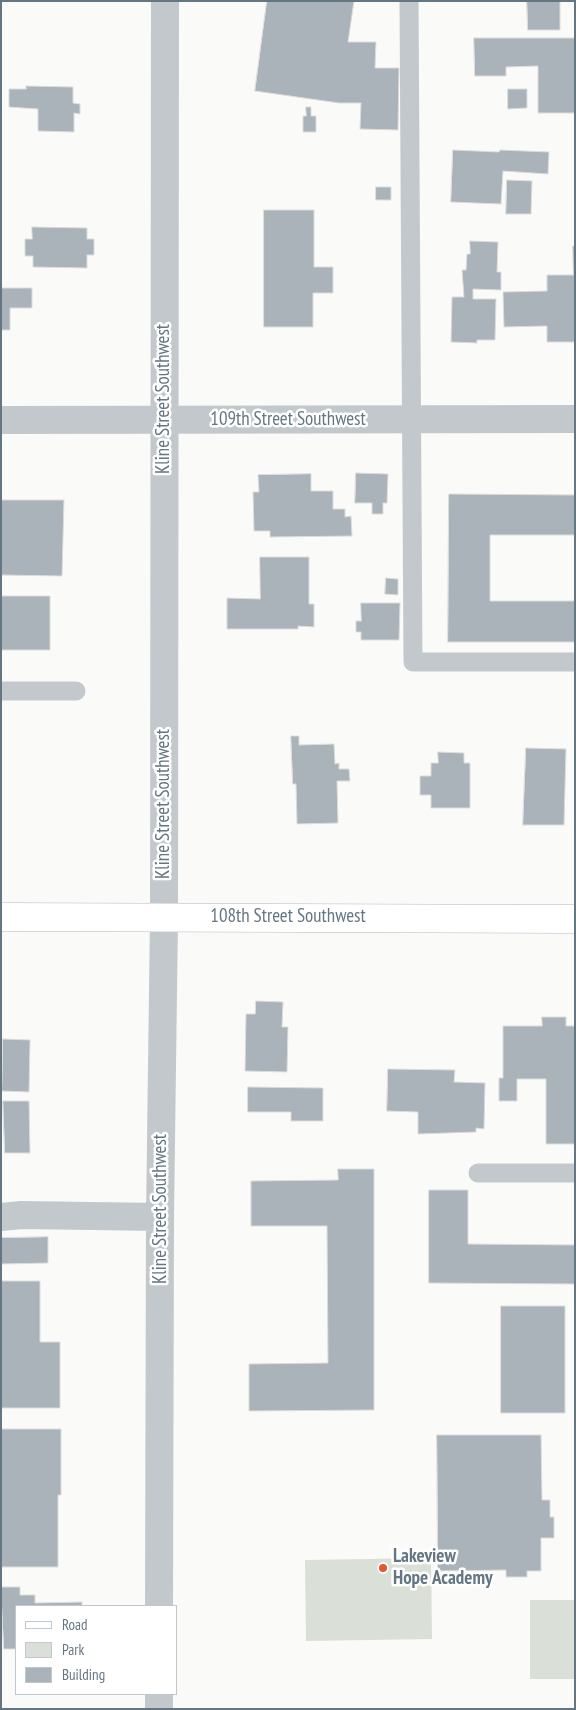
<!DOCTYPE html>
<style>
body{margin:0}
#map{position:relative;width:576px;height:1710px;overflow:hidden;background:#fafaf8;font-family:"PT Sans Narrow",sans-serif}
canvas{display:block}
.frame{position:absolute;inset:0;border:2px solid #657683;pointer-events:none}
.legend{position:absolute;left:15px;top:1605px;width:162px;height:90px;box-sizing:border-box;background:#fff;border:1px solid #c1c8cd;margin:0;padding:6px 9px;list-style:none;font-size:15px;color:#657683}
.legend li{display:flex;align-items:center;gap:10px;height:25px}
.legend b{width:25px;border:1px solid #c1c8cd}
</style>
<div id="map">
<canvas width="576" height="1710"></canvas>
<div class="frame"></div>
<ul class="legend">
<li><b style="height:6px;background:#fff"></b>Road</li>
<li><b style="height:14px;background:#dadfd7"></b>Park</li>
<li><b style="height:14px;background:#aab3b9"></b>Building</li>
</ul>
</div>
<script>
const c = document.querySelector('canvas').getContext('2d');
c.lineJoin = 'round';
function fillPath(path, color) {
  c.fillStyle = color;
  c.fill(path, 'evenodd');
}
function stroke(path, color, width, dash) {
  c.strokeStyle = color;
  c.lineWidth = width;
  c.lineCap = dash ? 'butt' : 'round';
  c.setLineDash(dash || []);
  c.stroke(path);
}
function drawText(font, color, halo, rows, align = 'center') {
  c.font = font + ' "PT Sans Narrow",sans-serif';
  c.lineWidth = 5;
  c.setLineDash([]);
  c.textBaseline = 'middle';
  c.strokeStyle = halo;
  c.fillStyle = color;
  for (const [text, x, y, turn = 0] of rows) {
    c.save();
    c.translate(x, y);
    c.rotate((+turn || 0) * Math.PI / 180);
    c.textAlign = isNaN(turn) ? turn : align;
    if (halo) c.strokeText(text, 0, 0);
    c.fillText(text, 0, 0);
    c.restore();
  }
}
fillPath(new Path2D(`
 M 431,1558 L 432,1639 L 306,1641 L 305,1560 Z
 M 530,1600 L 575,1600 L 575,1679 L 530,1679 Z`), '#dadfd7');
const building = new Path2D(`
 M 267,1 L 354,1 L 348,42 L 376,42 L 375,68 L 399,68 L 398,130 L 360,129 L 361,103 L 339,103 L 255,91 Z
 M 527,1 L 560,1 L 560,30 L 528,30 Z
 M 474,38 L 575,38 L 575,113 L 538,113 L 538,66 L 506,67 L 506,76 L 475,76 Z
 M 26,86 L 73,87 L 73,103 L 80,104 L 80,114 L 74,113 L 74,132 L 38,131 L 38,109 L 9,107 L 9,89 L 26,89 Z
 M 508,89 L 527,89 L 527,108 L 508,109 Z
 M 306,107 L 311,107 L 311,116 L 316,116 L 316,132 L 303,132 L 303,116 L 306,116 Z
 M 453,150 L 499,152 L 500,150 L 549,152 L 548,174 L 503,171 L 501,204 L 451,202 Z
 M 507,180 L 532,181 L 531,214 L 506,214 Z
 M 376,187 L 391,187 L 391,200 L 376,200 Z
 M 264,210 L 314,210 L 314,267 L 333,267 L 333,293 L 313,293 L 313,327 L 264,327 Z
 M 32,227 L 87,228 L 87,239 L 94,239 L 94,255 L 87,255 L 87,268 L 33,267 L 33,256 L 25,256 L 25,239 L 32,239 Z
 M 470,241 L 498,242 L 497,272 L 501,272 L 501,290 L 473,289 L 473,299 L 496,299 L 495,340 L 477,340 L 477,343 L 451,342 L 452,297 L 464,297 L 462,270 L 466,270 L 467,254 L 470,254 Z
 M 573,246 L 575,246 L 575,342 L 547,342 L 547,326 L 504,327 L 503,292 L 547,291 L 547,275 L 573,275 Z
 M 1,288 L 32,288 L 32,308 L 10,308 L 10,330 L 1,330 Z
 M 356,473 L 388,474 L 387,503 L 383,503 L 383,514 L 372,514 L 372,503 L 355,503 Z
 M 311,474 L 311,491 L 333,491 L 333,509 L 345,509 L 345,517 L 351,516 L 352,536 L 270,537 L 270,531 L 254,531 L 253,492 L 259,492 L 258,475 Z
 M 449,494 L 575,495 L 575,535 L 490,535 L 490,601 L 575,601 L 575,642 L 448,642 Z
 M 1,500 L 64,500 L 62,576 L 1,575 Z
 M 260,557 L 309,557 L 309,604 L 314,604 L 314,627 L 298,626 L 298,629 L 227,629 L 227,598 L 260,599 Z
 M 386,578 L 398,579 L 398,595 L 385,594 Z
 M 1,596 L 50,596 L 50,650 L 1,650 Z
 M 361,603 L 400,603 L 399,640 L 361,640 L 361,632 L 356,632 L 356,621 L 361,621 Z
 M 291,736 L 299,736 L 299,745 L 334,744 L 335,764 L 339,763 L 339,769 L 349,769 L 350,781 L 337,781 L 338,823 L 297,824 L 296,784 L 293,784 Z
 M 526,748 L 566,749 L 564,825 L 523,825 Z
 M 438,752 L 464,753 L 464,763 L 470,763 L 470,808 L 431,808 L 431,795 L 420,795 L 420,776 L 431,776 L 431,763 L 438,763 Z
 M 256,1001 L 283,1002 L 282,1027 L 288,1027 L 287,1072 L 245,1071 L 246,1014 L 255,1014 Z
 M 542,1017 L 566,1017 L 566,1026 L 575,1026 L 575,1144 L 546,1144 L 546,1079 L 517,1079 L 517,1101 L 499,1101 L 499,1078 L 503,1078 L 503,1026 L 542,1026 Z
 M 3,1039 L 30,1040 L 29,1092 L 2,1091 Z
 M 388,1069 L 455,1070 L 454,1082 L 485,1083 L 484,1129 L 476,1128 L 476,1132 L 418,1134 L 418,1112 L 387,1111 Z
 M 248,1087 L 323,1088 L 323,1121 L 291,1121 L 291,1112 L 248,1112 Z
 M 3,1101 L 29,1101 L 30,1153 L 5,1153 Z
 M 338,1169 L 374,1169 L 374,1410 L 249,1411 L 249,1364 L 328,1363 L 327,1226 L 251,1226 L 251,1181 L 338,1180 Z
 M 429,1190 L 468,1190 L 468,1244 L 575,1245 L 575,1284 L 429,1283 Z
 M 48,1237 L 48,1263 L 1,1264 L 1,1238 Z
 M 1,1281 L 40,1281 L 40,1342 L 60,1342 L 60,1408 L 1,1408 Z
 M 501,1306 L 565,1306 L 565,1413 L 501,1413 Z
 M 1,1429 L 61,1429 L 61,1495 L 58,1495 L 58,1567 L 1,1567 Z
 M 437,1435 L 541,1435 L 542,1500 L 550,1500 L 550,1517 L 554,1517 L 554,1538 L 541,1538 L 541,1571 L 527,1571 L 527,1577 L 506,1577 L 506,1570 L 438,1571 Z
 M 1,1587 L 20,1587 L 20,1595 L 35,1595 L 35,1603 L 82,1602 L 82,1606 L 16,1606 L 16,1649 L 4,1649 Z`);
fillPath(building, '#aab3b9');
stroke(building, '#dcdcda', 1);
const secondary = new Path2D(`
 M 1,917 L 575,919`);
stroke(secondary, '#b3babf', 29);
stroke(new Path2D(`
 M 409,1 L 413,662 L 575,662
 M 1,691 L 76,691
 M 478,1173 L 575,1173`), '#c3c8cc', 19);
stroke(new Path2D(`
 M 1,420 L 575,419
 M 1,1217 L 22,1215 L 160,1217
 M 159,1606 L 160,1217 L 164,917 L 165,1
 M 159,1709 L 159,1694`), '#c3c8cc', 28);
stroke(secondary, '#fff', 28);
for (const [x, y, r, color] of [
 [383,1568,5,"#e4572e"]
]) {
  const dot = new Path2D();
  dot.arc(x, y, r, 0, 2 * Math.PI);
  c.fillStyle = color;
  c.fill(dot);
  stroke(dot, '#fff', 2);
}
drawText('19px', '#657683', '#fff', [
 ["Kline Street Southwest",164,399,-90],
 ["109th Street Southwest",288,420],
 ["Kline Street Southwest",164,804,-90],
 ["108th Street Southwest",288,917],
 ["Kline Street Southwest",161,1209,-90]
]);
drawText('bold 19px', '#657683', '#fff', [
 ["Lakeview",393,1557],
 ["Hope Academy",393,1579]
], 'left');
</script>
